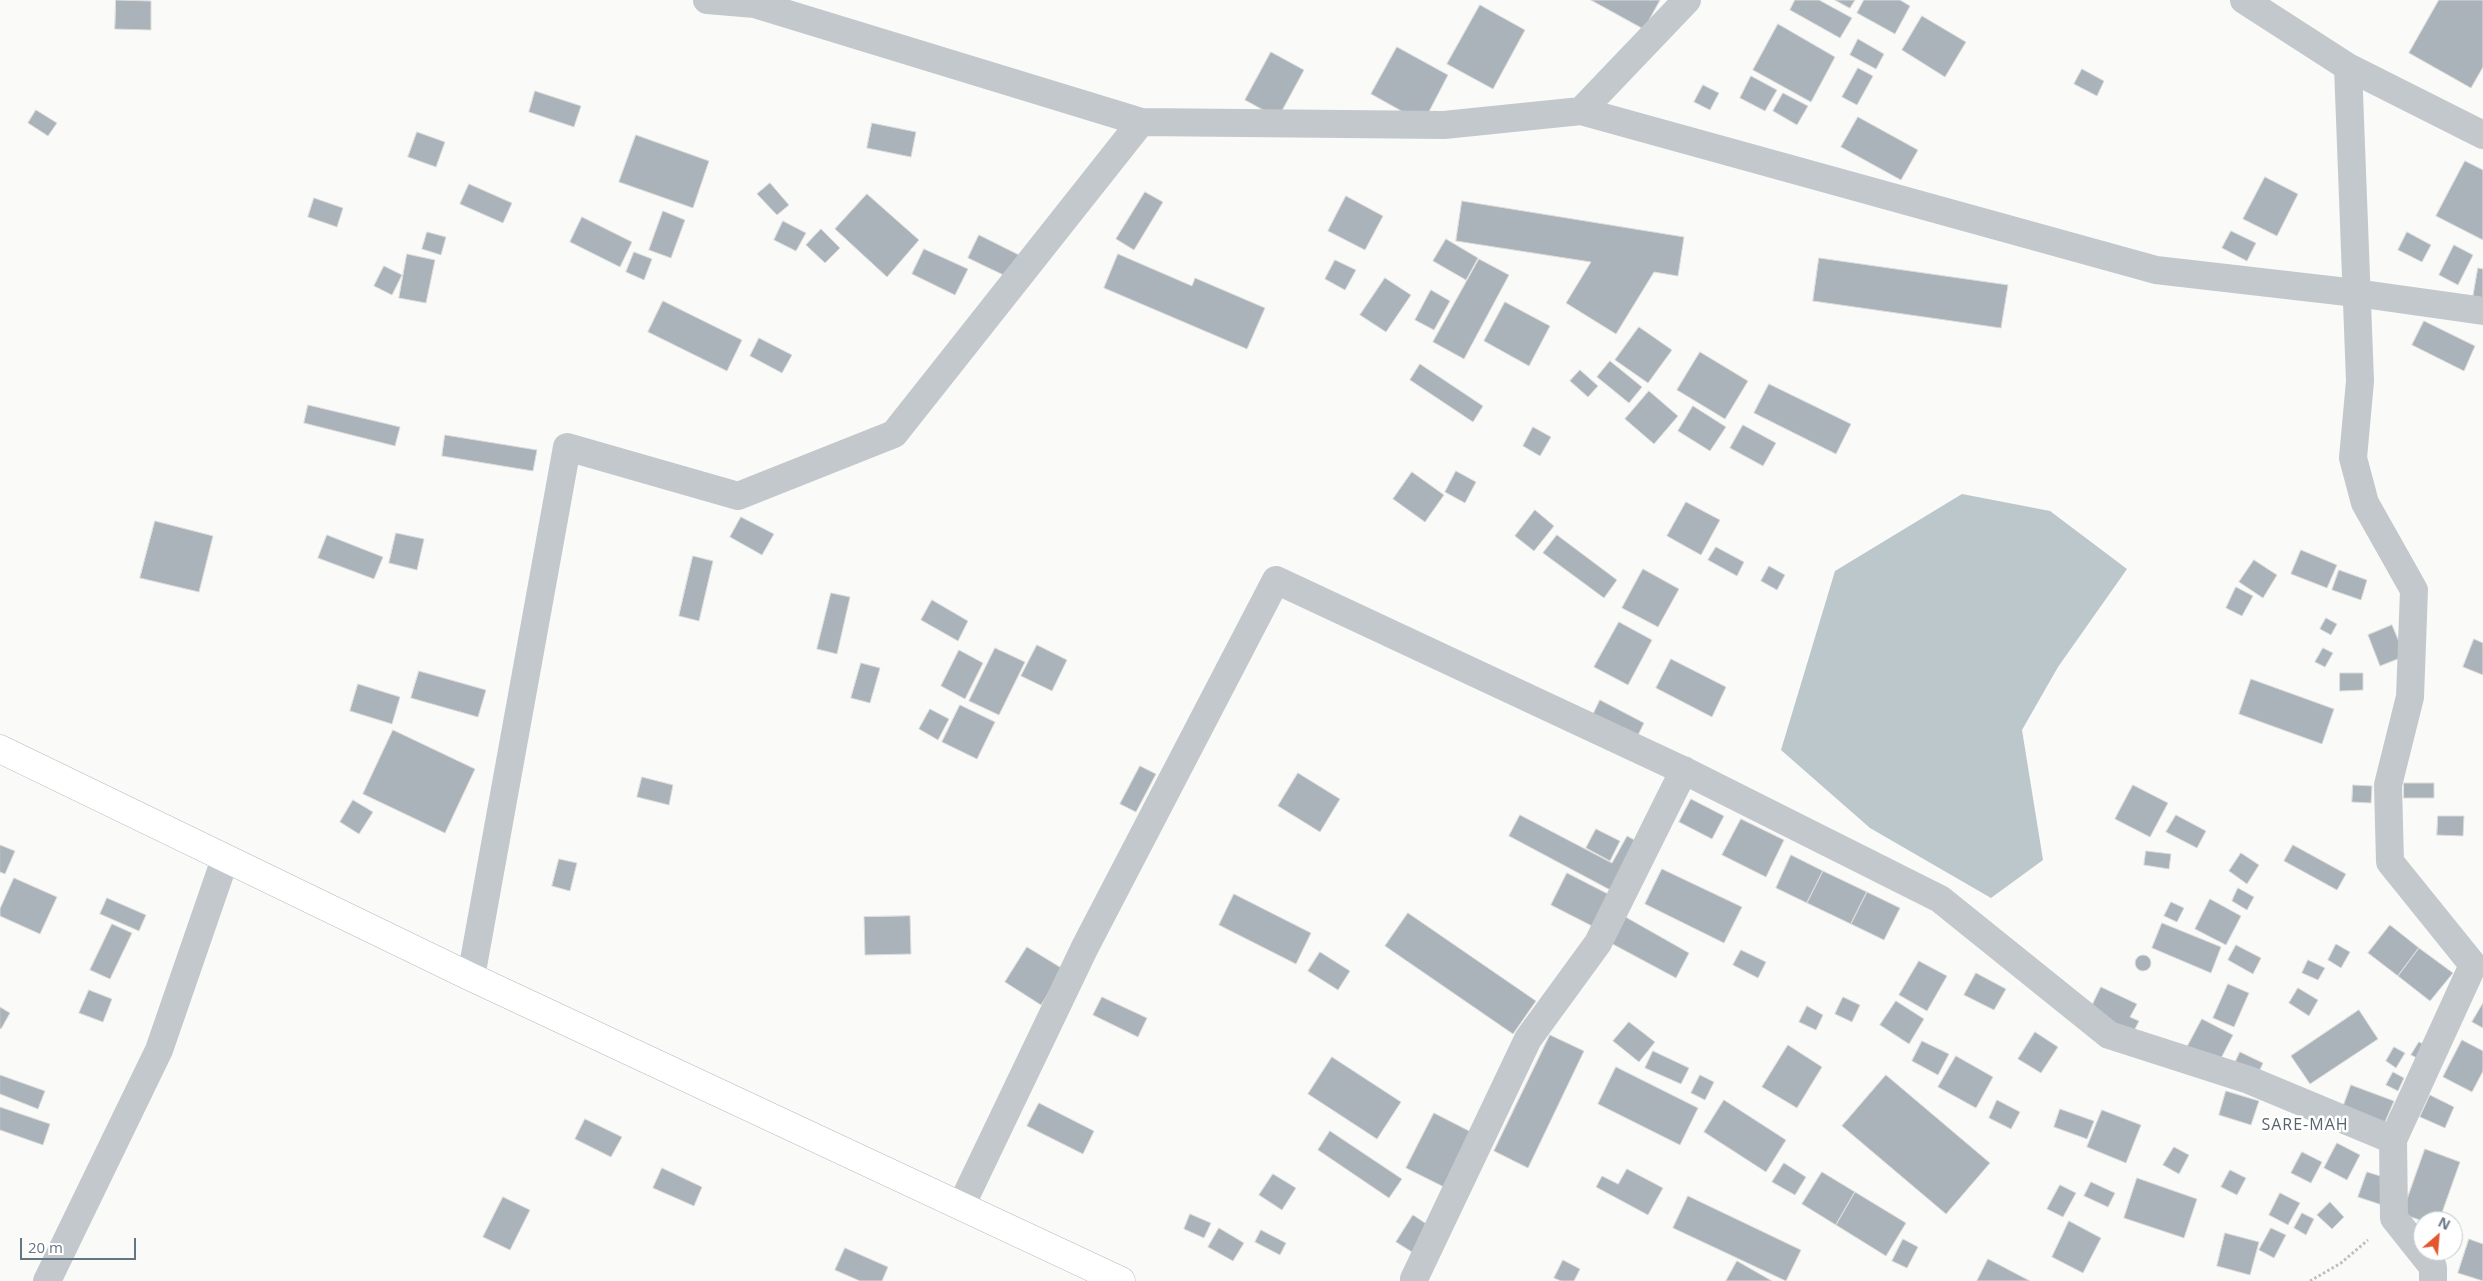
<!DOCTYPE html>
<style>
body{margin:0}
#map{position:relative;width:2483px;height:1281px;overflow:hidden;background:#fafaf8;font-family:"Open Sans",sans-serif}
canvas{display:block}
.north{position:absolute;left:2413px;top:1211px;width:50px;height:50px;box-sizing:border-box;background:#fff;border:1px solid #c1c8cd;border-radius:50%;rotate:27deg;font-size:14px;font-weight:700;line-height:20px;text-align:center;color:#657683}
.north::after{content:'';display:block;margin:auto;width:18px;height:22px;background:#e4572e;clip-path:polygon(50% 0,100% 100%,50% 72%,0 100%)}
.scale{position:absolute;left:20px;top:1238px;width:116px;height:22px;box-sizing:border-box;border:2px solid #657683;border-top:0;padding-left:6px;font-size:15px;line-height:18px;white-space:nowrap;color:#657683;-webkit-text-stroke:4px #fff;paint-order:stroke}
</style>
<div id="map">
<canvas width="2483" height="1281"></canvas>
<div class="north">N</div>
<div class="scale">20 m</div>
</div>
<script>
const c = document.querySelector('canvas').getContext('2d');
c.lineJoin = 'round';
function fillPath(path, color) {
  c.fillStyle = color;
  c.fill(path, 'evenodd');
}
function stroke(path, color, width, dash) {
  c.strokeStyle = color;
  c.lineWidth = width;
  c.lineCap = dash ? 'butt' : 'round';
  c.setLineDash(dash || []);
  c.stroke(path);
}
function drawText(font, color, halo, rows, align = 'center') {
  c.font = font + ' "Open Sans",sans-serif';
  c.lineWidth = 5;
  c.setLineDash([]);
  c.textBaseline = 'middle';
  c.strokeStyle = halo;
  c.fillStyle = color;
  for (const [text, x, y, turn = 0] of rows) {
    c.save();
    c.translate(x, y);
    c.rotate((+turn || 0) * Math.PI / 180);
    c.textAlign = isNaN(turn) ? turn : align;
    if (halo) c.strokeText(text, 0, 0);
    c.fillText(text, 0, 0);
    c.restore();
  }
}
fillPath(new Path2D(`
 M 1962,494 L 2050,511 L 2127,569 L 2058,667 L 2022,730 L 2043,860 L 1991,898 L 1870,828 L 1781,750 L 1835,571 Z`), '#bbc7cb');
const building = new Path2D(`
 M 116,0 L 151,1 L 151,30 L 115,29 Z
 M 1591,0 L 1660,0 L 1644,29 Z
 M 1795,0 L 1819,0 L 1852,18 L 1840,38 L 1790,10 Z
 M 1835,0 L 1855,0 L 1850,8 Z
 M 1864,0 L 1900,0 L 1910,6 L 1895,34 L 1857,13 Z
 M 2439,0 L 2483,0 L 2483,67 L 2471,88 L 2409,53 Z
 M 1480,5 L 1525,30 L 1493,89 L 1447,64 Z
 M 1922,16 L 1966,42 L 1945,77 L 1902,50 Z
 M 1778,24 L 1835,57 L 1811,102 L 1753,70 Z
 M 1858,39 L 1884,54 L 1876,69 L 1850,55 Z
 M 1397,47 L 1448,75 L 1423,123 L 1371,94 Z
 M 1271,52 L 1304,70 L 1278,118 L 1245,100 Z
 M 1858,68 L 1873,76 L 1857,105 L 1842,97 Z
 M 2082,69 L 2104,81 L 2097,96 L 2074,84 Z
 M 1751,76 L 1777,90 L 1765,111 L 1740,98 Z
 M 1703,85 L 1719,93 L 1710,110 L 1694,102 Z
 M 535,91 L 581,106 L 574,127 L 529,112 Z
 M 1783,93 L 1808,106 L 1797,125 L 1773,111 Z
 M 36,110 L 57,123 L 48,136 L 28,123 Z
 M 1858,117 L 1918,150 L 1901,180 L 1841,147 Z
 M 872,123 L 916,132 L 911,157 L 867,148 Z
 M 417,132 L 445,142 L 436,167 L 408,157 Z
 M 636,135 L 709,161 L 693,208 L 619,182 Z
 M 2465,161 L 2483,170 L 2483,240 L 2436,216 Z
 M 2265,177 L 2298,194 L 2277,236 L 2243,219 Z
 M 770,183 L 789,205 L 777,215 L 757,194 Z
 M 469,184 L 512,203 L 503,223 L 460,204 Z
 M 1145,192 L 1163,202 L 1134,250 L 1116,239 Z
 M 867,194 L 919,240 L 887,277 L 835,229 Z
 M 1346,196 L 1383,216 L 1365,250 L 1328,231 Z
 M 314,198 L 343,208 L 337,227 L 308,217 Z
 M 1462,201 L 1684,237 L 1678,276 L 1654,272 L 1616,334 L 1566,303 L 1591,262 L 1456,241 Z
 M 663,211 L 685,220 L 671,258 L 649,250 Z
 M 582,217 L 632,242 L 620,267 L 570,242 Z
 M 783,221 L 806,233 L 796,251 L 774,240 Z
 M 821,229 L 840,248 L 825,263 L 806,245 Z
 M 2231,231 L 2256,243 L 2247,261 L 2222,248 Z
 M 427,232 L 446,237 L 441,255 L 422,249 Z
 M 2407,232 L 2431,245 L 2422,262 L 2398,250 Z
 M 979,235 L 1025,258 L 1014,280 L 968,258 Z
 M 1446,239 L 1478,258 L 1466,280 L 1433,261 Z
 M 2454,245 L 2473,255 L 2458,285 L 2439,275 Z
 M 924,249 L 968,269 L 955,295 L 912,274 Z
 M 634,252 L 652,259 L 644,280 L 626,272 Z
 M 407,254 L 435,260 L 426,303 L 399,298 Z
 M 1118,254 L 1192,286 L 1195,278 L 1265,308 L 1247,349 L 1104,288 Z
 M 1819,258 L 2008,285 L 2001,328 L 1813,301 Z
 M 1479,259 L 1509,275 L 1464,359 L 1433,342 Z
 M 1335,260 L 1356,270 L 1345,290 L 1325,279 Z
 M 384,266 L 402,275 L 392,295 L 374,286 Z
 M 2478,268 L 2483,269 L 2483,305 L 2472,303 Z
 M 1385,278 L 1411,295 L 1386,332 L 1360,315 Z
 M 1431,290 L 1450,301 L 1434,330 L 1415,320 Z
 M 663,301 L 742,340 L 727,371 L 648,332 Z
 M 1505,302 L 1550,326 L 1529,366 L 1484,341 Z
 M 2424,321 L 2475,346 L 2464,371 L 2412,345 Z
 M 1639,327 L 1672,350 L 1648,383 L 1615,360 Z
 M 759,338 L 792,355 L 782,373 L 750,356 Z
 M 1700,352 L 1748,381 L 1725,419 L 1677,390 Z
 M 1610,361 L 1642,387 L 1629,403 L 1597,377 Z
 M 1420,364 L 1483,406 L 1473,422 L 1410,380 Z
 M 1580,370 L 1598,386 L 1588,397 L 1570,381 Z
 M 1769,384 L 1851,424 L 1836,454 L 1754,413 Z
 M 1649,391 L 1678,416 L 1654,444 L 1625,419 Z
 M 308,405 L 400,427 L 395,446 L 304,423 Z
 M 1693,406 L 1726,427 L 1710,451 L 1678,431 Z
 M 1743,425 L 1776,443 L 1763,466 L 1730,448 Z
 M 1533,427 L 1551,437 L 1540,456 L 1523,446 Z
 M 445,435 L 537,450 L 533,471 L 442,456 Z
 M 1456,471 L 1476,482 L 1465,503 L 1445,492 Z
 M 1412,472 L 1444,495 L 1425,522 L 1393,499 Z
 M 1686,502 L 1720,520 L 1701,555 L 1667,536 Z
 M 1535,510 L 1554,526 L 1534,551 L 1515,536 Z
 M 741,517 L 774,534 L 762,555 L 730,537 Z
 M 155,521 L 213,536 L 199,592 L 140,578 Z
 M 396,533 L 424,539 L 417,570 L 389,563 Z
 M 327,535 L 383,557 L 374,579 L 318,558 Z
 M 1557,535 L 1617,580 L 1604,598 L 1543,553 Z
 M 1716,547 L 1744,562 L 1737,576 L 1708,560 Z
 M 2301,550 L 2337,565 L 2327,588 L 2291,574 Z
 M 693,556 L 713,561 L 699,621 L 679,616 Z
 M 2254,560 L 2277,575 L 2263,598 L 2239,582 Z
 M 1769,566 L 1785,575 L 1777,590 L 1761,581 Z
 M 1643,569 L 1679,589 L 1658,627 L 1622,608 Z
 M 2339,570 L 2367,580 L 2361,600 L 2332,590 Z
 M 2236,587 L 2253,596 L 2242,616 L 2226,608 Z
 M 831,593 L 850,597 L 837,654 L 817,649 Z
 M 932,600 L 968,621 L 958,641 L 921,620 Z
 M 2326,618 L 2337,624 L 2331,635 L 2320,629 Z
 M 1619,622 L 1652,640 L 1628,685 L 1594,667 Z
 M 2392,625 L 2405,656 L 2380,666 L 2368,635 Z
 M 2474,639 L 2483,643 L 2483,675 L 2463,667 Z
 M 1037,645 L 1067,660 L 1052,691 L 1021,676 Z
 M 995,648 L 1025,662 L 999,715 L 969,701 Z
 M 2323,648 L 2333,653 L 2325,667 L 2315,662 Z
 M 959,650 L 983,663 L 965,699 L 941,686 Z
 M 1671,659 L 1726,687 L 1712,717 L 1656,688 Z
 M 861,663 L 880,668 L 870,703 L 851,698 Z
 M 419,671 L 486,690 L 478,717 L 411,698 Z
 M 2340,673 L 2363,673 L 2363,690 L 2340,691 Z
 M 2251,679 L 2334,709 L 2322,744 L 2239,714 Z
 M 358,684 L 400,697 L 392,724 L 350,711 Z
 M 1600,700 L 1644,723 L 1635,741 L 1591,719 Z
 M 960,705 L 995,722 L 977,759 L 942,742 Z
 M 930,709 L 949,719 L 938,740 L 919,729 Z
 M 393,730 L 475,769 L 445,833 L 363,794 Z
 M 1140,766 L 1156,774 L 1136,812 L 1120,804 Z
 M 1298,773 L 1340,799 L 1320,832 L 1278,806 Z
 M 642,777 L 673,785 L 669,805 L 637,797 Z
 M 2404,783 L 2434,783 L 2434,798 L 2404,798 Z
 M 2133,785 L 2168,803 L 2150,837 L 2115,819 Z
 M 2353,785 L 2372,786 L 2371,803 L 2352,802 Z
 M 1691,799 L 1724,816 L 1712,839 L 1679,822 Z
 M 353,800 L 373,812 L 359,834 L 340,822 Z
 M 1520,815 L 1612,863 L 1627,836 L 1642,844 L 1616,893 L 1509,836 Z
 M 2176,815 L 2206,831 L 2197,848 L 2166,832 Z
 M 2438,816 L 2464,816 L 2463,836 L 2437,835 Z
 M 1741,819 L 1784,840 L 1766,877 L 1722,855 Z
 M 1596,829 L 1620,841 L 1610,861 L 1586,848 Z
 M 0,845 L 15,851 L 5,874 L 0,872 Z
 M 2293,845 L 2346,874 L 2337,890 L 2284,861 Z
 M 2146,851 L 2171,854 L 2169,869 L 2144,865 Z
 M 2241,853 L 2259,865 L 2247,884 L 2229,871 Z
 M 1791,855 L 1823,871 L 1807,903 L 1776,888 Z
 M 559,859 L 577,863 L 570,891 L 552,886 Z
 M 1662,869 L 1742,907 L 1724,943 L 1645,904 Z
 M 1823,871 L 1867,892 L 1851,924 L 1807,903 Z
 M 1567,873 L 1610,895 L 1594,927 L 1551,905 Z
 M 14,878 L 57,897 L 40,934 L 0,916 L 0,909 Z
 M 2238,888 L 2254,897 L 2247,910 L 2232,901 Z
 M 1867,892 L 1900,908 L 1884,940 L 1851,924 Z
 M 1234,894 L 1311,933 L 1296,964 L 1219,925 Z
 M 107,898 L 146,915 L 139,931 L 100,914 Z
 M 2210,899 L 2241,916 L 2226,945 L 2195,929 Z
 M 2171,902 L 2184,908 L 2177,922 L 2164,916 Z
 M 1408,913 L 1536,1001 L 1513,1034 L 1385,946 Z
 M 1622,915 L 1689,953 L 1676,978 L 1607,941 Z
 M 910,916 L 911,954 L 865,955 L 864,917 Z
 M 2162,923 L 2221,947 L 2211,973 L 2152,948 Z
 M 112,924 L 132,933 L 110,979 L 90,970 Z
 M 2390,925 L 2419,948 L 2398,976 L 2368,953 Z
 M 2336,944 L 2350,952 L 2341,968 L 2328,960 Z
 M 2236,945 L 2261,958 L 2253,974 L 2228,960 Z
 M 1027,947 L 1063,969 L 1041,1005 L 1005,982 Z
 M 2419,948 L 2453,973 L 2430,1001 L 2398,976 Z
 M 1741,950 L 1766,962 L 1758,978 L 1733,965 Z
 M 1320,952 L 1350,971 L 1338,990 L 1308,971 Z
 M2135 963a8 8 0 1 1 16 0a8 8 0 1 1-16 0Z
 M 2308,960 L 2325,968 L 2318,980 L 2302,973 Z
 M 1919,961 L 1947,976 L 1927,1011 L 1899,995 Z
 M 1976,973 L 2006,989 L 1994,1010 L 1964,995 Z
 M 2228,984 L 2249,993 L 2234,1027 L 2213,1018 Z
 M 2101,987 L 2137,1004 L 2130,1017 L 2139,1021 L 2133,1033 L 2089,1012 Z
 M 2298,988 L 2318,1000 L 2309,1016 L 2289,1003 Z
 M 89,990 L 112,999 L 103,1022 L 79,1013 Z
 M 1102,997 L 1147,1018 L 1138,1037 L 1093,1015 Z
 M 1843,997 L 1860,1005 L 1852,1022 L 1835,1014 Z
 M 1896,1001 L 1924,1019 L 1909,1044 L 1880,1025 Z
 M 2483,1003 L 2483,1028 L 2472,1022 Z
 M 1807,1006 L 1823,1015 L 1816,1030 L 1799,1022 Z
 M 0,1007 L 10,1013 L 1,1029 L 0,1028 Z
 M 2359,1010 L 2378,1039 L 2310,1084 L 2291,1056 Z
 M 2202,1019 L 2233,1035 L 2217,1066 L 2186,1049 Z
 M 1629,1022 L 1655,1042 L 1639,1062 L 1613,1041 Z
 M 2035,1032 L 2058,1047 L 2041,1073 L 2018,1059 Z
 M 1550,1035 L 1584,1051 L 1528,1168 L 1494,1151 Z
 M 2462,1040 L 2483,1051 L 2483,1071 L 2472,1092 L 2443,1077 Z
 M 1922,1041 L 1949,1054 L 1938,1075 L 1912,1061 Z
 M 2419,1042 L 2431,1048 L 2423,1061 L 2411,1055 Z
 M 1788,1045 L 1822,1067 L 1797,1108 L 1762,1087 Z
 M 2394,1047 L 2405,1053 L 2396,1068 L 2386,1061 Z
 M 1653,1051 L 1689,1068 L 1681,1084 L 1645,1068 Z
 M 2240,1052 L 2263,1063 L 2257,1076 L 2234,1065 Z
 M 1956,1056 L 1993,1077 L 1976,1108 L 1938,1087 Z
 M 1332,1057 L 1401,1102 L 1377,1139 L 1308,1094 Z
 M 1616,1067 L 1698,1108 L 1680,1145 L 1598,1104 Z
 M 2393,1072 L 2404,1078 L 2398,1091 L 2386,1085 Z
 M 0,1075 L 45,1091 L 38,1109 L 0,1094 Z
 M 1700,1075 L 1714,1082 L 1705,1100 L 1691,1093 Z
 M 1886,1075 L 1990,1163 L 1946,1214 L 1842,1126 Z
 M 2351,1085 L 2394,1101 L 2385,1122 L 2343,1107 Z
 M 2226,1091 L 2259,1101 L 2251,1125 L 2219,1115 Z
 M 2430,1095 L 2454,1107 L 2445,1128 L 2420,1117 Z
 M 1724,1100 L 1786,1140 L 1766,1172 L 1704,1132 Z
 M 1997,1100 L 2020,1112 L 2011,1129 L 1989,1118 Z
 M 1039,1103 L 1094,1131 L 1083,1154 L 1027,1126 Z
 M 0,1107 L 50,1124 L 43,1145 L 0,1130 Z
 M 2060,1109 L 2094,1121 L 2087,1139 L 2054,1127 Z
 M 2102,1110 L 2141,1125 L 2126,1163 L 2087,1147 Z
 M 1434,1113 L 1471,1132 L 1444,1187 L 1406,1168 Z
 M 585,1119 L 622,1137 L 611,1157 L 575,1139 Z
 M 1330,1131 L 1402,1179 L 1389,1198 L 1318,1150 Z
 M 2337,1143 L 2360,1155 L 2347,1180 L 2324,1168 Z
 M 2174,1147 L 2189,1155 L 2179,1174 L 2163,1165 Z
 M 2425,1149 L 2460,1162 L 2439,1221 L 2423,1221 L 2402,1214 Z
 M 2302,1152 L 2322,1162 L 2311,1183 L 2291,1173 Z
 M 1784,1163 L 1806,1177 L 1795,1195 L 1772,1182 Z
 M 662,1168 L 702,1187 L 694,1206 L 653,1188 Z
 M 1627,1169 L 1663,1188 L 1648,1215 L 1596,1187 L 1602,1176 L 1618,1184 Z
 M 2230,1170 L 2246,1178 L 2237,1195 L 2221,1187 Z
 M 1822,1172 L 1855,1192 L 1836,1225 L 1802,1204 Z
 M 2367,1172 L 2390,1179 L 2382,1205 L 2358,1197 Z
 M 1273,1174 L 1296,1188 L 1282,1210 L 1259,1195 Z
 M 2137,1178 L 2197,1199 L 2184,1238 L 2124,1218 Z
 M 2091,1182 L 2115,1193 L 2108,1207 L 2084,1196 Z
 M 2060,1185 L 2076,1193 L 2063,1217 L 2047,1209 Z
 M 1855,1192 L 1906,1223 L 1886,1256 L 1836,1225 Z
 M 2280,1193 L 2300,1203 L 2288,1225 L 2269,1215 Z
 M 1688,1196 L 1801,1250 L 1786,1281 L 1673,1228 Z
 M 503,1197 L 530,1210 L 510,1250 L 483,1237 Z
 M 2330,1202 L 2344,1217 L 2332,1229 L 2317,1215 Z
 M 2302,1213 L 2314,1219 L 2306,1235 L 2294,1228 Z
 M 1190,1214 L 1211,1223 L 1204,1238 L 1184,1229 Z
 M 1413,1215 L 1428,1225 L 1412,1252 L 1396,1242 Z
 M 2069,1221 L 2101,1238 L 2083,1273 L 2052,1257 Z
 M 1219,1228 L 1244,1243 L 1233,1261 L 1208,1247 Z
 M 2271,1228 L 2286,1235 L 2274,1258 L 2259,1250 Z
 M 1261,1230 L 1286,1243 L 1280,1255 L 1255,1242 Z
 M 2225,1233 L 2259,1242 L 2250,1275 L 2217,1266 Z
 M 1903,1239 L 1918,1247 L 1907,1268 L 1892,1261 Z
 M 2469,1239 L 2483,1244 L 2483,1281 L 2458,1273 Z
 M 845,1248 L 888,1267 L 882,1281 L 860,1281 L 835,1270 Z
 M 1988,1259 L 2030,1281 L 1977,1281 Z
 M 1563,1260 L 1580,1269 L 1574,1281 L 1561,1281 L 1554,1278 Z
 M 1737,1261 L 1772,1281 L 1726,1281 Z`);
fillPath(building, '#aab3b9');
stroke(building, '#dcdcda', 1);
const primary = new Path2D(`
 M 0,749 L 471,977 L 1121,1281`);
stroke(primary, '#b5babe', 29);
stroke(new Path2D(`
 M 2310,1281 L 2341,1263 L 2368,1240`), '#bbbfc2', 3, [2.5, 2.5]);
stroke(new Path2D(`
 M 707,0 L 755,4 L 1141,122 L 1444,125 L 1581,111 L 2156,270 L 2356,293 L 2483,311
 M 2244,0 L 2348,67 L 2483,135
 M 2348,67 L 2360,381 L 2353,458 L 2365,503 L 2414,590 L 2410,697 L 2388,785 L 2390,862 L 2473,965 L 2393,1140 L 2394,1218 L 2433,1267 L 2433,1281
 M 1581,111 L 1687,0
 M 471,977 L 567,447 L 738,496 L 894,434 L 1141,122
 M 961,1206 L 1085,947 L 1276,580 L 1691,774 L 1940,899 L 2109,1035 L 2249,1080 L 2393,1140
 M 1414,1279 L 1528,1039 L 1598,943 L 1684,770
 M 47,1281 L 159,1050 L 225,859`), '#c3c8cc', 28);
stroke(primary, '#fff', 28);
c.letterSpacing = '1px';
drawText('16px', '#57646e', '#fff', [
 ["SARE-MAH",2305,1125]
]);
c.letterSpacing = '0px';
</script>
